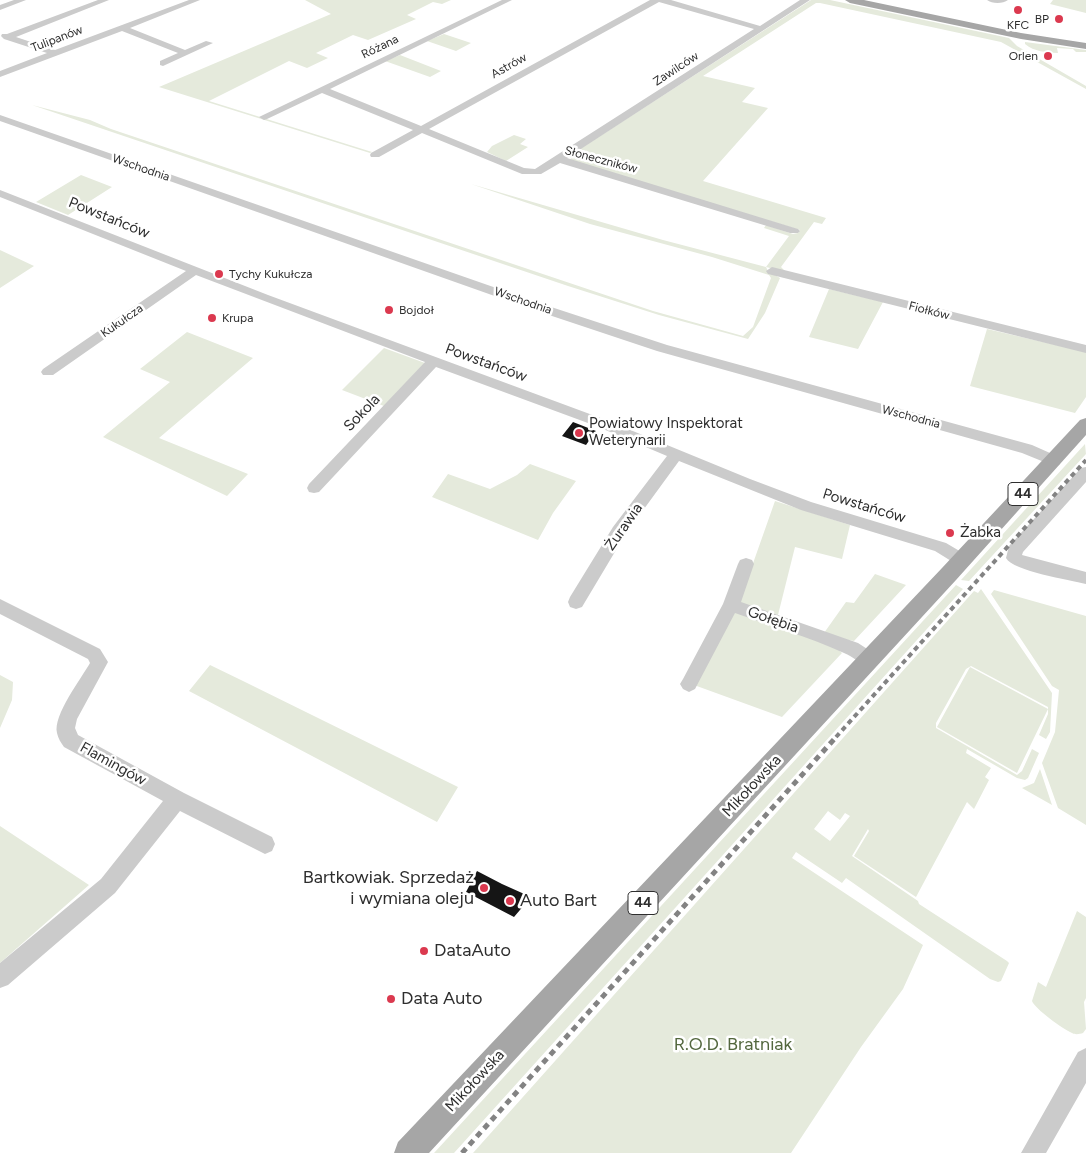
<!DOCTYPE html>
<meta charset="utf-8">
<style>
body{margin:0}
canvas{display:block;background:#fff}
</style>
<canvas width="1086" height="1153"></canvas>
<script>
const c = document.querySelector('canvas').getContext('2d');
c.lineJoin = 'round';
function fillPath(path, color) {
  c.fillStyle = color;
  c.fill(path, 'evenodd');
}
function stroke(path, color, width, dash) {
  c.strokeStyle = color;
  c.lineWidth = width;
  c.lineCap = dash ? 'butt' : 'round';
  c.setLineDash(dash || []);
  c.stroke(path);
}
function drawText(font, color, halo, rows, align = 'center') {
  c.font = font + ' Figtree,sans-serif';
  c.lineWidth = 5;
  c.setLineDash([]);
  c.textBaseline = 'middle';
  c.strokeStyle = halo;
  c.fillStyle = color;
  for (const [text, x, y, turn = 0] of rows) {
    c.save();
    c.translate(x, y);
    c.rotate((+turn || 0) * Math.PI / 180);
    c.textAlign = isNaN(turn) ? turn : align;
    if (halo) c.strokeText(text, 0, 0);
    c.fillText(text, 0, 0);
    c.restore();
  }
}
fillPath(new Path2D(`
 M 305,0 L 451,0 L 442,4 L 433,2 L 407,15 L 416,19 L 368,40 L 353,35 L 316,53 L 328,58 L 307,68 L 289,61 L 209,101 L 372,152 L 370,153 L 159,87 L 331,14 Z
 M 811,0 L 830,0 L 1009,38 L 1017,46 L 1086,86 L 1086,89 L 1001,42 L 820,3 L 816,3 L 703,76 L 755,88 L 742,102 L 768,108 L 703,181 L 826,218 L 822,224 L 814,222 L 781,267 L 786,272 L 766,267 L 768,271 L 780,278 L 765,313 L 748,339 L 659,315 L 568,286 L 32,105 L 90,120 L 111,129 L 653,311 L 743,336 L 753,327 L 771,278 L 769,275 L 712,257 L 590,224 L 471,184 L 663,240 L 766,267 L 789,236 L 764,228 L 766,225 L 793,234 L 798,233 L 800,230 L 572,161 L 569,155 L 577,151 L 584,154 L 587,153 L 613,162 L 580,149 Z
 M 1053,0 L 1086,0 L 1086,13 L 1050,4 Z
 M 444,34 L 471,43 L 456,51 L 427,41 Z
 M 1025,42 L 1086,50 L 1086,52 L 1076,52 L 1073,49 L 1057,48 L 1058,53 C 1045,52 1035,52 1025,44 Z
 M 400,55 L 441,71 L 430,77 L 385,61 Z
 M 514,135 L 526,139 L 520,144 L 528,147 L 506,161 L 487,152 L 492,146 Z
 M 81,175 L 112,187 L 68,215 L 36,202 Z
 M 0,250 L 34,266 L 0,288 Z
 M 829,289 L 883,302 L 858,349 L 809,337 Z
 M 987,329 L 1086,352 L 1086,397 L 1075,413 L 970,386 Z
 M 187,332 L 253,358 L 159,438 L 248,474 L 227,496 L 103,437 L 170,382 L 140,369 Z
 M 384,348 L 425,363 L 384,406 L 342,390 Z
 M 1085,444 L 1086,454 L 969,581 L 961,580 Z
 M 530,464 L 576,481 L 553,513 L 538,540 L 432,497 L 448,474 L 490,489 L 517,475 Z
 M 775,501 L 850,525 L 842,559 L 795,547 L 778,615 L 739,603 Z
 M 875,574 L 906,585 L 854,641 L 836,638 L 824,633 L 846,602 L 854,603 Z
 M 956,585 L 963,589 L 454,1153 L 434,1153 Z
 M 981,589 L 1052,693 L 1050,732 L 1046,739 L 1039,735 L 1048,714 L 1048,707 L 971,666 L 966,669 L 936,723 L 936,728 L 1017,775 L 1022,771 L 1032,749 L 1039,753 L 1028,778 L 1025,780 L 1017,778 L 967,749 L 966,753 L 991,768 L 985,777 L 989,780 L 974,809 L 967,802 L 916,897 L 854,856 L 869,831 L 868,829 L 852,856 L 918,901 L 919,904 L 1007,961 L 1009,963 L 1001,981 L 998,982 L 990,979 L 846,878 L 842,883 L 796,852 L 792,858 L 923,945 L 903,989 L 861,1047 L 791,1153 L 473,1153 L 974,591 L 978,593 ZM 828,811 L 840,820 L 845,813 L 850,816 L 830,841 L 814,829 Z
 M 994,590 L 1086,616 L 1086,825 L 1058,808 L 1042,763 L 1055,732 L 1059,690 L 1052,686 L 991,594 Z
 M 736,611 L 837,648 L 842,653 L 782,717 L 694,685 L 727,621 Z
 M 210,665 L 243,681 L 458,787 L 437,822 L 189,691 Z
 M 970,667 L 1048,709 L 1017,773 L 937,727 Z
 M 0,675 L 13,682 L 12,700 L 0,728 Z
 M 1040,769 L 1052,805 L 1022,788 L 1034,783 Z
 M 0,826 L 89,885 L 0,963 Z
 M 1077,911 L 1086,917 L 1086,998 L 1084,1002 L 1086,1029 L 1083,1033 C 1080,1034 1075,1035 1072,1033 C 1063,1029 1035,1009 1032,1001 L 1038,982 L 1046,987 Z`), '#e5eadc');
fillPath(new Path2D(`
 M 573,422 L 596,431 L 586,445 L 562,436 Z
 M 477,871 L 502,884 L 531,897 L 514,917 L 466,892 Z`), '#151515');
fillPath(new Path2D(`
 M 14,0 L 26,0 L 0,10 L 0,5 Z
 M 98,0 L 109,0 L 16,37 L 55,50 L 189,0 L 200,0 L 130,28 L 185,50 L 206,41 L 213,43 L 163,66 L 160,65 L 160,61 L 178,53 L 122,31 L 0,77 L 0,71 L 47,53 L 4,39 L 1,36 L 2,34 L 7,34 Z
 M 502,0 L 512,0 L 330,89 L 421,126 L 650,0 L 671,0 L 760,26 L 800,0 L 810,0 L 567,158 L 798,229 L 800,231 L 798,233 L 790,233 L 560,163 L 541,174 L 522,174 L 422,133 L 379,157 L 371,157 L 370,155 L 371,153 L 413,130 L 322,93 L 267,119 L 264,120 L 259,117 ZM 659,2 L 754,29 L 535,169 L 524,168 L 429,129 Z
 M 987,0 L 1008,0 C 1003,4 992,4 987,0 Z
 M 0,115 L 545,305 L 667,345 L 1032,445 L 1059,457 L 1061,461 L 1059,465 L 1054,466 L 1022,453 L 657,351 L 537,311 L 0,121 Z
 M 0,190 L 268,295 L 606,420 L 750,479 L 811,502 L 946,543 L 968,556 L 970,560 L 968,564 L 962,566 L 956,564 L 935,551 L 801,510 L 679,461 L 625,535 L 582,607 L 576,609 L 570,607 L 568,602 L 570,597 L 613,527 L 667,456 L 596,426 L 436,367 L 319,492 L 314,493 L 309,492 L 307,488 L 309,484 L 425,362 L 196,275 L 53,375 L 43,375 L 41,372 L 43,369 L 186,271 L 0,197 Z
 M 772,267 L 1086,345 L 1086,353 L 768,274 L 766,271 Z
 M 1086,467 L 1086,482 L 1023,552 L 1022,555 L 1086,572 L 1086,584 C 1070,580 1013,571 1006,558 L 1009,546 L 1081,468 Z
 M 746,558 L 752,560 L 754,564 L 741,602 L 858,643 L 875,654 L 878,659 L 875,664 C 863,669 855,657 844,653 C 809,637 771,626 735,613 L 695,689 L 689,692 L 683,689 L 680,684 L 683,679 L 723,604 L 738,564 L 740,560 Z
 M 0,599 L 100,649 L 108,662 L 77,719 L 75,728 L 78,735 L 184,793 L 272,837 L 275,844 L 272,851 L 265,854 L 180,811 L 115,893 L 8,985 L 0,988 L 0,963 L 101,879 L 163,801 L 64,747 C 61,743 58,738 57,733 C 53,715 81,679 90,663 L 88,659 L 0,614 Z
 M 1086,1048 L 1086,1083 L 1046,1153 L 1021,1153 L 1078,1052 Z`), '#cbcbcb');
fillPath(new Path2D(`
 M 845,0 L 864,0 L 1021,33 L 1086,43 L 1086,49 L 1021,39 L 850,3 Z
 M 1086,418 L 1086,435 L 956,580 L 429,1153 L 394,1153 L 398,1142 L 942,568 L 1080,420 Z`), '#a6a6a6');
stroke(new Path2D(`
 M 836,737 L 1086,460`), '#838383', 4, [5, 4]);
stroke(new Path2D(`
 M 462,1153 L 837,736`), '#838383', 5, [6, 5]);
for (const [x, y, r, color] of [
 [1018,10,5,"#db394f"],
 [1059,19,5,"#db394f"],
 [1048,56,5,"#db394f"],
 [219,274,5,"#db394f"],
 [389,310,5,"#db394f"],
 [212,318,5,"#db394f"],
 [579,433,5,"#db394f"],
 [950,533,5,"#db394f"],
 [484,888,5,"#db394f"],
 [510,901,5,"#db394f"],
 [424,951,5,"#db394f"],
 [391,999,5,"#db394f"]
]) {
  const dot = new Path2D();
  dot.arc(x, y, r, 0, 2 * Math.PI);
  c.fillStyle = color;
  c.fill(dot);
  stroke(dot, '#fff', 2);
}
drawText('12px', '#2e2e2e', '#fff', [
 ["BP",1049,19,"right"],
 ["KFC",1018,25,"center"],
 ["Orlen",1038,56,"right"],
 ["Tychy Kukułcza",229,274],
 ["Bojdoł",399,310],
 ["Krupa",222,318]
], 'left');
drawText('12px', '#2e2e2e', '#fff', [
 ["Tulipanów",57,39,-21],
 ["Różana",380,47,-26],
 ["Astrów",509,66,-29],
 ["Zawilców",676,69,-33],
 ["Słoneczników",601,160,15],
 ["Wschodnia",141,168,19],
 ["Wschodnia",523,301,19],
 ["Fiołków",929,311,14],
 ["Kukułcza",122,321,-35],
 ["Wschodnia",911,417,15]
]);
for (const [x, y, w] of [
 [1023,494,30],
 [643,903,30]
]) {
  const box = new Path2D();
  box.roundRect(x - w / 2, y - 11.5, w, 23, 4);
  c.fillStyle = '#fff';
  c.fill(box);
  stroke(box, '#2e2e2e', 1);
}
drawText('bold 14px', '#2e2e2e', null, [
 ["44",1023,494],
 ["44",643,903]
]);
drawText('15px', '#2e2e2e', '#fff', [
 ["Powstańców",109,218,22],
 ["Powstańców",486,363,20],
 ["Sokola",362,413,-46],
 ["Powstańców",864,506,17],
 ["Żurawia",624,527,-55],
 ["Gołębia",773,620,19],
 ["Flamingów",113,764,29],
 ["Mikołowska",752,786,-47],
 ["Mikołowska",475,1081,-47]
]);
drawText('15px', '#2e2e2e', '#fff', [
 ["Powiatowy Inspektorat",589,424],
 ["Weterynarii",589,441],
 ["Żabka",960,533]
], 'left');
drawText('18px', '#2e2e2e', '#fff', [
 ["Bartkowiak. Sprzedaż",474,878,"right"],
 ["i wymiana oleju",474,899,"right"],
 ["Auto Bart",520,901],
 ["DataAuto",434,951],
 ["Data Auto",401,999]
], 'left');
drawText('18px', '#53673e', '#fff', [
 ["R.O.D. Bratniak",733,1045]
]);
</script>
